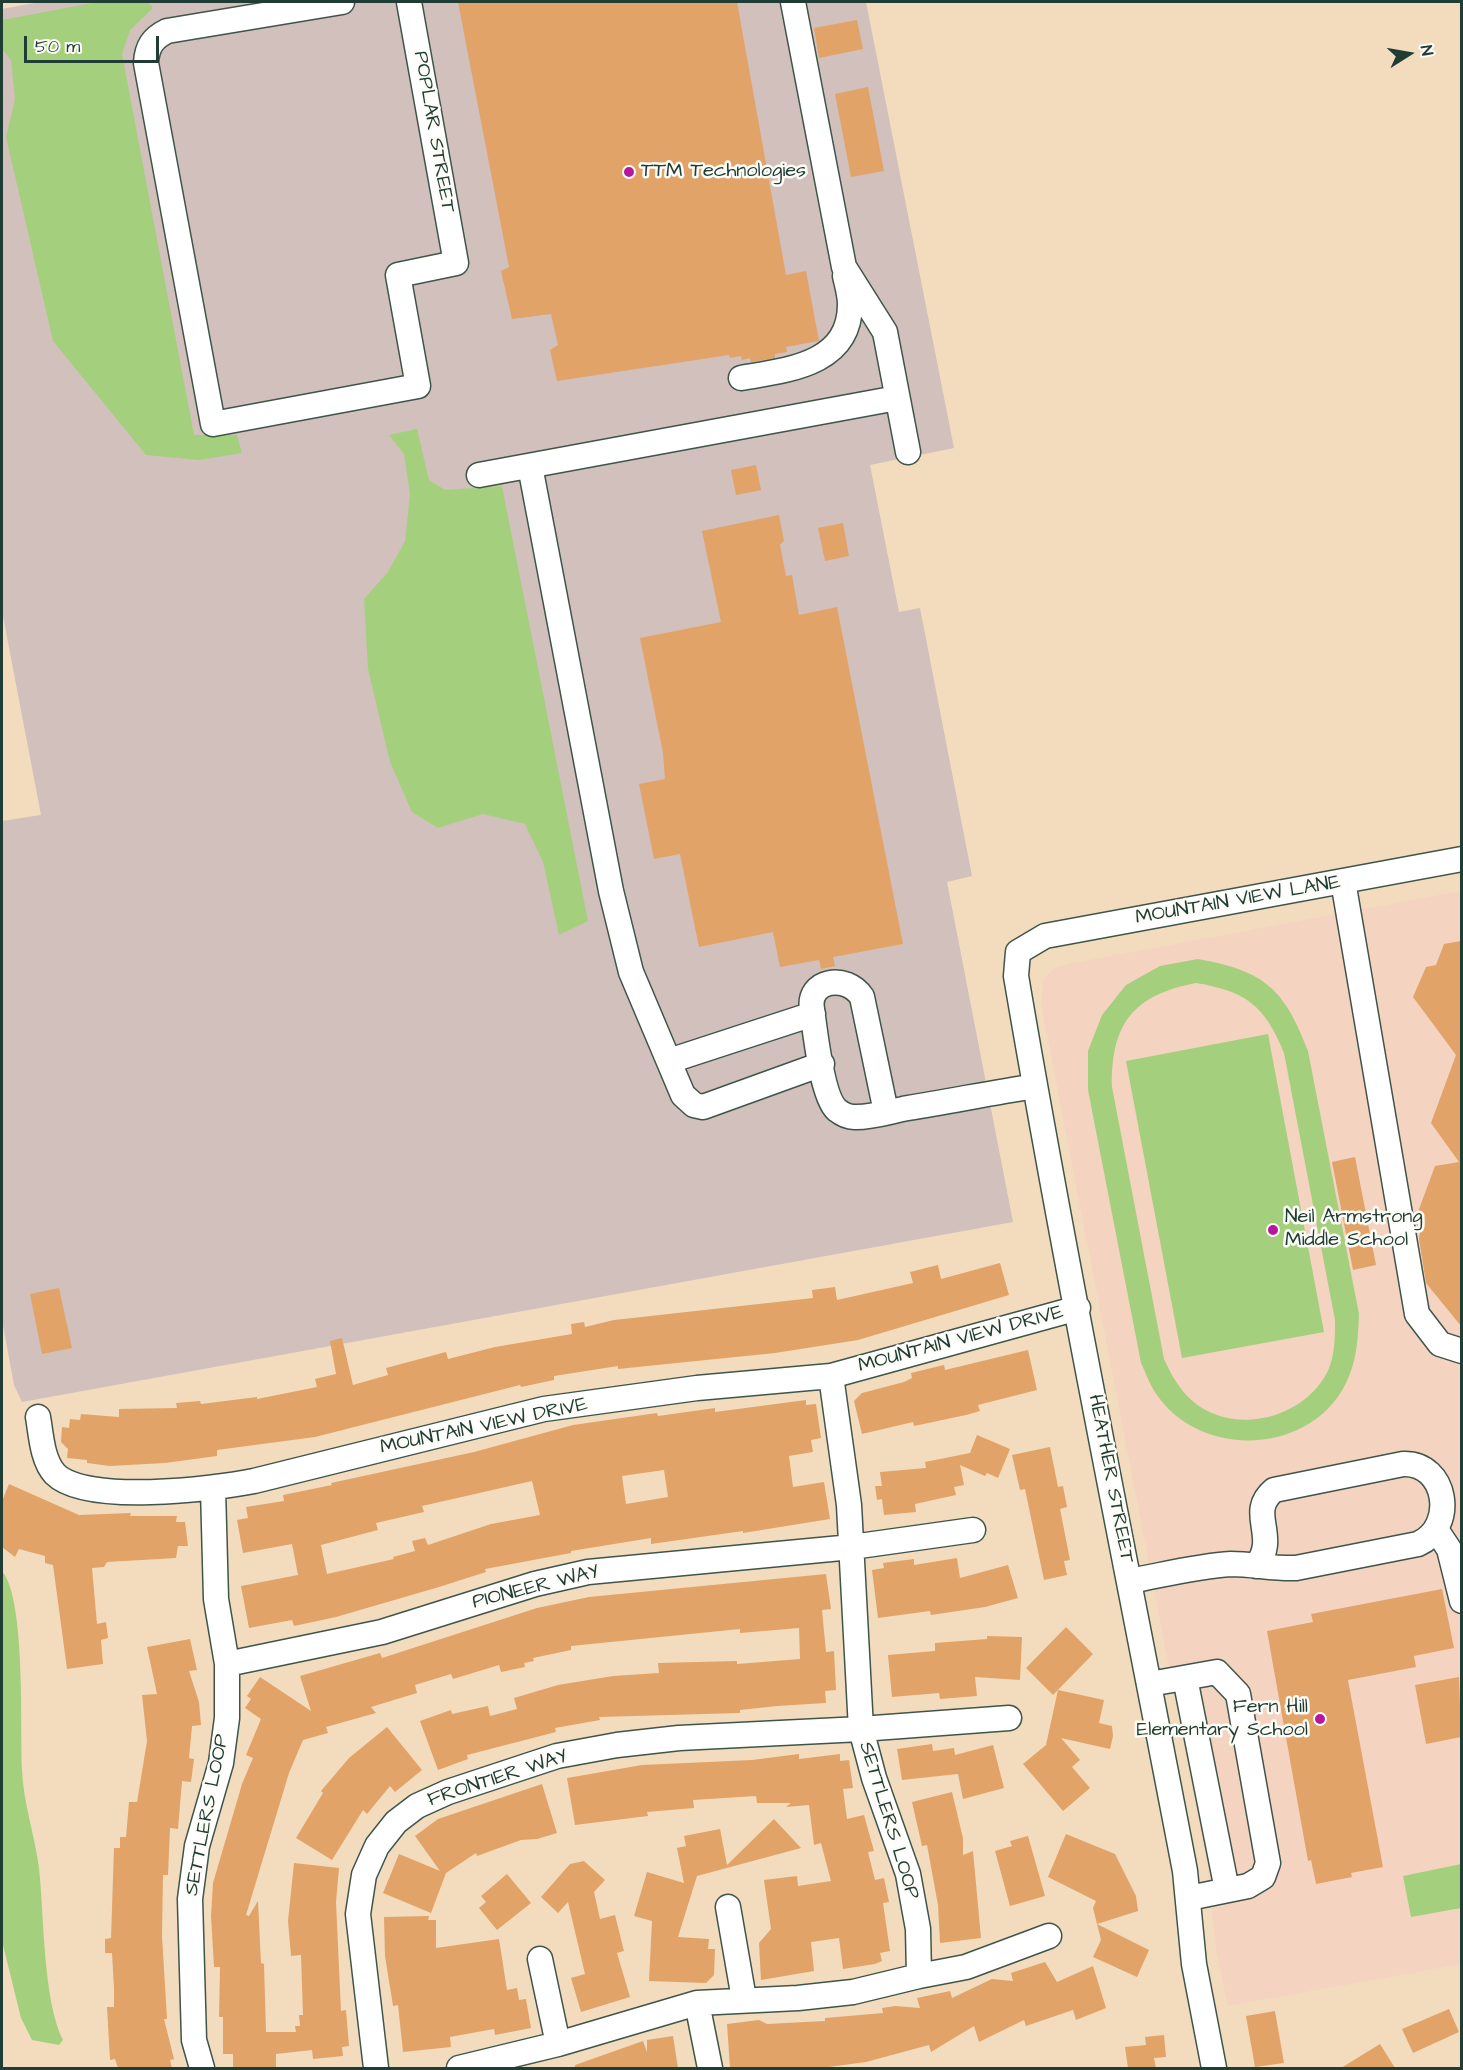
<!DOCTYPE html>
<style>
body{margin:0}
#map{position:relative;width:1463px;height:2070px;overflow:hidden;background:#f2dcbd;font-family:"Architects Daughter",sans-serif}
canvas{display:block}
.frame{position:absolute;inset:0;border:3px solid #1f3d34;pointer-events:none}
.north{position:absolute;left:1379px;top:24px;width:60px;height:60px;-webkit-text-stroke:4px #fdfcf7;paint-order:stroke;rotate:79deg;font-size:16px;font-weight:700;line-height:24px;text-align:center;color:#1f3d34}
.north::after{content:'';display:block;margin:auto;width:21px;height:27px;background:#1f3d34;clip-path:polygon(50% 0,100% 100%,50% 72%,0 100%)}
.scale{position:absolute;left:24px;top:36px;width:135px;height:27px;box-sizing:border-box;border:3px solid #1f3d34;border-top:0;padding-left:8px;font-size:18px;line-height:21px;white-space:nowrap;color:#1f3d34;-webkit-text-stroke:4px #fdfcf7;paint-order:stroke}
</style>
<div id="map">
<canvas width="1463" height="2070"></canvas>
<div class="frame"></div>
<div class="north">N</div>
<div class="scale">50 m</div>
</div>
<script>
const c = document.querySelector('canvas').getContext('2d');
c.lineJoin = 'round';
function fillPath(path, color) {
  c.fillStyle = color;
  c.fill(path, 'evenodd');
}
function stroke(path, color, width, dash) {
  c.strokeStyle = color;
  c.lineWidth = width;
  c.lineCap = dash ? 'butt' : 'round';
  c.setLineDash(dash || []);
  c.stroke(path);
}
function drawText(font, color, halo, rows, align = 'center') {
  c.font = font + ' "Architects Daughter",sans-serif';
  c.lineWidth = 5;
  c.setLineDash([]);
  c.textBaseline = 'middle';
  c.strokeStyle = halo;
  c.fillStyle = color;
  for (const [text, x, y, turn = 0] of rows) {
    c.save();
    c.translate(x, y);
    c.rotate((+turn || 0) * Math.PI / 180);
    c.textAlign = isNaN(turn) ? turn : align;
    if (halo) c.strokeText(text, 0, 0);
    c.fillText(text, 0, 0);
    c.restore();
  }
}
fillPath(new Path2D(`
 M 1461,891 L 1461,1964 L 1228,2006 L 1216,1950 L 1208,1869 L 1041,1004 L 1042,987 L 1045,977 L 1053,969 L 1068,964 Z`), '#f5d3c1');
fillPath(new Path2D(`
 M 40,2 L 866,2 L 954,448 L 870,465 L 899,612 L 920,608 L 972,876 L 947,882 L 1013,1222 L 22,1402 L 14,1385 L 2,1320 L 2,821 L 41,815 L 2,611 L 2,9 Z`), '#d1c0bc');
fillPath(new Path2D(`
 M 98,2 L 148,2 L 153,8 L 130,30 L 122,54 L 194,435 L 237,435 L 242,453 L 199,460 L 146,455 L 53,341 L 6,137 L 15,99 L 11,60 L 2,49 L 2,20 Z
 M 417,429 L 429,480 L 445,490 L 502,486 L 588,921 L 559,935 L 543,862 L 525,824 L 483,814 L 438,828 L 412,812 L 390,762 L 368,669 L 364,599 L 388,572 L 405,541 L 410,494 L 404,454 L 389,435 Z
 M 1198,959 C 1264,971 1284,988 1308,1051 L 1359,1314 C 1358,1339 1357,1362 1345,1385 C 1309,1455 1201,1459 1157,1395 C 1150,1386 1146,1373 1141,1363 L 1088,1090 L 1088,1051 L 1102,1015 L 1126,985 L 1160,966 ZM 1196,983 C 1246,991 1265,1006 1284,1053 L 1335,1320 C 1335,1340 1335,1361 1324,1378 C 1292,1428 1211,1437 1177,1383 C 1172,1376 1168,1367 1164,1359 L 1112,1087 C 1111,1024 1133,995 1196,983 Z
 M 1268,1034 L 1324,1332 L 1182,1358 L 1126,1061 Z
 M 2,1571 C 26,1599 20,1729 22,1769 C 23,1802 35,1836 39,1868 C 44,1914 43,2001 63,2040 L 59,2045 L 32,2040 L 21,2018 L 2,1941 Z
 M 1461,1864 L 1461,1908 L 1411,1917 L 1403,1876 Z`), '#a4d07d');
fillPath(new Path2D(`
 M 458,2 L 737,2 L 786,275 L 806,271 L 819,341 L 786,347 L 787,352 L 775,354 L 775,358 L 751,362 L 750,358 L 742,360 L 741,356 L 730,358 L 729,355 L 557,381 L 550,350 L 558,345 L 551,314 L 512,319 L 501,271 L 509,267 Z
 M 857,20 L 863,49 L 819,58 L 814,28 Z
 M 868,87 L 884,171 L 851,177 L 835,94 Z
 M 756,465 L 761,490 L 736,495 L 731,470 Z
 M 779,515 L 784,541 L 780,545 L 786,576 L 792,575 L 799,615 L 837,607 L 903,944 L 833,957 L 835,966 L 821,969 L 819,960 L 780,967 L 773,932 L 699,947 L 680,854 L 654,859 L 639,784 L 665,779 L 663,753 L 640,638 L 721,622 L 702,531 Z
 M 843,523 L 849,556 L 825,561 L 818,528 Z
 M 1461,941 L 1461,1326 L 1426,1283 L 1419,1239 L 1420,1231 L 1415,1220 L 1435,1166 L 1459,1162 L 1431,1123 L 1456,1055 L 1413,997 L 1426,967 L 1436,965 L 1444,944 Z
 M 1355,1157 L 1376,1265 L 1353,1270 L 1332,1162 Z
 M 1000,1263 L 1009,1295 L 858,1340 L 775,1353 L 618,1369 L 618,1366 L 554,1376 L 554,1380 L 521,1387 L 520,1385 L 315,1437 L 217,1450 L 217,1456 L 165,1463 L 110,1466 L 87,1463 L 87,1460 L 67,1458 L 68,1449 L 61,1442 L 62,1427 L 69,1428 L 70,1419 L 80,1420 L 81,1414 L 119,1417 L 119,1409 L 177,1408 L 176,1403 L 200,1401 L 201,1404 L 257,1397 L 257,1399 L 317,1387 L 315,1379 L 336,1374 L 330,1341 L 342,1338 L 353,1385 L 388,1375 L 386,1368 L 446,1352 L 448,1359 L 495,1347 L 572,1334 L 571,1324 L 584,1322 L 585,1327 L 614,1320 L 813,1298 L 812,1290 L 835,1287 L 837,1300 L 913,1283 L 910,1272 L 938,1265 L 941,1279 Z
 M 59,1288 L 72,1348 L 42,1354 L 30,1294 Z
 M 1028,1350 L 1037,1390 L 978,1405 L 980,1411 L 966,1415 L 914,1426 L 913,1422 L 862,1434 L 854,1401 L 862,1393 L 904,1382 L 912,1378 L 911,1373 L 944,1365 L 945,1370 Z
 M 806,1400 L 806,1405 L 816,1404 L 821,1438 L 811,1440 L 813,1452 L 789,1456 L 793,1487 L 824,1482 L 830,1519 L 743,1533 L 743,1531 L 651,1544 L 651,1538 L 571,1551 L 571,1553 L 485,1569 L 486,1572 L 439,1587 L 336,1617 L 294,1626 L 292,1620 L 249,1628 L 241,1586 L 298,1575 L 292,1544 L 243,1553 L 237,1520 L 248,1518 L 246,1507 L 284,1501 L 283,1495 L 332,1485 L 331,1483 L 474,1452 L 573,1425 L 657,1413 L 658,1416 L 715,1408 L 715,1412 ZM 664,1470 L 668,1497 L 626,1504 L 622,1476 ZM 532,1481 L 540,1515 L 491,1524 L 428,1545 L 425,1538 L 412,1541 L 415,1551 L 393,1557 L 394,1559 L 327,1574 L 321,1545 L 378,1530 L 376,1523 L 424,1512 L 422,1506 Z
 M 977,1435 L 1010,1449 L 998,1478 L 987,1473 L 985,1476 L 960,1465 L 964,1485 L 954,1487 L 956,1495 L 915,1504 L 916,1512 L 884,1515 L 882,1499 L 877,1500 L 875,1486 L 882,1486 L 880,1472 L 926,1468 L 925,1462 L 970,1453 Z
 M 1050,1447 L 1058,1487 L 1063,1486 L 1067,1507 L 1060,1509 L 1070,1560 L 1064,1561 L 1067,1575 L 1044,1580 L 1025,1489 L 1020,1490 L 1012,1455 Z
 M 9,1484 L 79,1515 L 131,1513 L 130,1516 L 177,1516 L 176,1522 L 185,1522 L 188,1546 L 178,1546 L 176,1558 L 107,1562 L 104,1567 L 92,1568 L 97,1624 L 106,1622 L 108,1638 L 101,1640 L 103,1664 L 67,1669 L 53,1565 L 45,1563 L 45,1556 L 19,1549 L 15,1557 L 2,1547 L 2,1501 Z
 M 957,1558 L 960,1578 L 1008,1565 L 1018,1598 L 985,1607 L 931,1615 L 930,1611 L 878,1618 L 872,1570 L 884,1568 L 883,1563 L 914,1559 L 914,1565 Z
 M 826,1574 L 831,1609 L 822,1610 L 826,1652 L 834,1651 L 836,1690 L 825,1691 L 826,1703 L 777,1706 L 740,1710 L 740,1713 L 599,1717 L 600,1720 L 555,1728 L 556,1732 L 467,1755 L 468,1759 L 438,1770 L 420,1721 L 451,1710 L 452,1714 L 488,1706 L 490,1716 L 517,1709 L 514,1698 L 558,1685 L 613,1676 L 659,1673 L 658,1663 L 737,1661 L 737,1664 L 800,1659 L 799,1628 L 740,1633 L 740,1629 L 571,1646 L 571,1650 L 533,1658 L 534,1661 L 524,1663 L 525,1667 L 501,1672 L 499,1665 L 453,1679 L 451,1674 L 415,1685 L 417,1693 L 371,1707 L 376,1713 L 326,1727 L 328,1733 L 303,1740 L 289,1773 L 246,1915 L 249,1916 L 258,1901 L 261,1963 L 264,1964 L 266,2032 L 296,2032 L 295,2026 L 300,2026 L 299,2015 L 303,2015 L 301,1955 L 291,1956 L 288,1921 L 294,1863 L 339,1868 L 336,1902 L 341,2011 L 346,2010 L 349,2046 L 342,2047 L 343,2056 L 313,2059 L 312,2050 L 276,2054 L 276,2068 L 233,2067 L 233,2054 L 223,2054 L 223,2017 L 219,2017 L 220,1967 L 214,1967 L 211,1916 L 213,1883 L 242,1784 L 253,1758 L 246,1755 L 261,1719 L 245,1708 L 251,1699 L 247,1696 L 260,1677 L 311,1711 L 300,1676 L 380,1653 L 382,1658 L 537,1608 L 589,1597 Z
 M 1442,1589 L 1454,1648 L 1414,1656 L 1416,1667 L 1348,1680 L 1383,1867 L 1351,1873 L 1352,1877 L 1316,1884 L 1311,1860 L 1308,1861 L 1267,1631 L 1313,1622 L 1311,1614 Z
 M 1066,1627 L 1093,1654 L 1053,1695 L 1026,1668 Z
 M 987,1636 L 1022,1637 L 1020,1680 L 975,1677 L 977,1696 L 940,1699 L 939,1693 L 892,1697 L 888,1655 L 935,1651 L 935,1643 L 987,1639 Z
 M 190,1639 L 197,1670 L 189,1671 L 199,1702 L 201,1725 L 192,1726 L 189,1758 L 194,1759 L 191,1782 L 182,1781 L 178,1829 L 170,1828 L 168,1875 L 163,1875 L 162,1936 L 167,2019 L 164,2019 L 174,2059 L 170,2060 L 172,2068 L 118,2068 L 115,2059 L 110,2060 L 107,2007 L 114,2007 L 114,1988 L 112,1953 L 105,1953 L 105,1939 L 111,1938 L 114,1848 L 120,1848 L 120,1837 L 126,1837 L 129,1802 L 137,1802 L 139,1790 L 147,1741 L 142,1695 L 157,1694 L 147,1647 Z
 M 1459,1677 L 1461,1737 L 1426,1744 L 1415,1685 Z
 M 1058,1690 L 1104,1700 L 1099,1723 L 1112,1726 L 1113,1736 L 1110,1749 L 1061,1738 L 1080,1760 L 1072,1767 L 1090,1788 L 1063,1811 L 1023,1764 L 1046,1745 Z
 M 387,1727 L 422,1770 L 395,1792 L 390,1786 L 367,1814 L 363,1810 L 332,1860 L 296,1838 L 323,1793 L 321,1791 L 349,1758 Z
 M 932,1744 L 933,1751 L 954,1748 L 955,1755 L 993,1745 L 1004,1788 L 963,1799 L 958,1774 L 902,1780 L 897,1749 Z
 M 799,1754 L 799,1759 L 840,1754 L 840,1761 L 849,1760 L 853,1788 L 843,1789 L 847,1819 L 864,1815 L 874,1851 L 868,1852 L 875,1880 L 884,1878 L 889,1902 L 883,1903 L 890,1951 L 880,1953 L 882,1961 L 875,1964 L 843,1969 L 839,1938 L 811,1942 L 814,1971 L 761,1980 L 759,1943 L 771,1929 L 764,1880 L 797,1876 L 798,1886 L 831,1881 L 821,1843 L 814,1845 L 809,1805 L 786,1807 L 791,1803 L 757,1803 L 756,1796 L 693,1800 L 694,1808 L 647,1812 L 648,1816 L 575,1825 L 567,1778 L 642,1765 L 752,1760 Z
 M 542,1784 L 557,1833 L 537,1839 L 521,1840 L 477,1856 L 476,1853 L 446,1873 L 431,1913 L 383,1893 L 399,1854 L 440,1871 L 415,1836 L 438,1819 Z
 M 952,1792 L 963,1838 L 963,1855 L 973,1851 L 981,1938 L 940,1943 L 938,1905 L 927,1845 L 922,1846 L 912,1802 Z
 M 774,1819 L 801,1848 L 697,1876 L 678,1937 L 709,1939 L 708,1949 L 715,1949 L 714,1975 L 706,1983 L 649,1981 L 652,1921 L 634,1916 L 647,1872 L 684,1883 L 677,1848 L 686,1846 L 684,1836 L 720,1829 L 727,1865 Z
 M 1066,1834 L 1115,1854 L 1136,1896 L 1138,1911 L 1097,1924 L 1149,1950 L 1137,1977 L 1093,1957 L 1101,1940 L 1093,1908 L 1096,1901 L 1048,1877 Z
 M 1028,1836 L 1045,1896 L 1010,1906 L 995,1851 L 1012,1846 L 1010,1841 Z
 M 584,1861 L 605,1880 L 594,1892 L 600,1919 L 615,1915 L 624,1951 L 617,1953 L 630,1997 L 581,2012 L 571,1978 L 585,1974 L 568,1902 L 558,1913 L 541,1897 L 570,1864 Z
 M 507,1874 L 531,1903 L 497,1930 L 479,1908 L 486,1902 L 481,1896 Z
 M 429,1916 L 428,1920 L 436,1920 L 436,1948 L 499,1939 L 507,1990 L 517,1988 L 519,2000 L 526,1999 L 531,2028 L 495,2035 L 494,2029 L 450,2037 L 451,2047 L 403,2052 L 398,2005 L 393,2006 L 385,1956 L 384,1917 Z
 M 1045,1962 L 1057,1982 L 1093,1966 L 1106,2008 L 1076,2020 L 1073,2010 L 1026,2026 L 1024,2020 L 979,2042 L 974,2026 L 931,2052 L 929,2045 L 866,2062 L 829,2067 L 730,2068 L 727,2024 L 759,2020 L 767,2024 L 825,2021 L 825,2018 L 883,2013 L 882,2008 L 895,2006 L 920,2008 L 917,1998 L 950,1991 L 952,1998 L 992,1979 L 1013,1981 L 1011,1973 Z
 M 1449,2009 L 1459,2032 L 1413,2053 L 1402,2029 Z
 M 1275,2011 L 1284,2063 L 1255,2067 L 1246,2016 Z
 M 1164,2035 L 1166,2057 L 1154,2058 L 1156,2068 L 1128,2068 L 1125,2047 L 1146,2045 L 1145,2037 Z
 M 673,2036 L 678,2068 L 575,2068 L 575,2065 L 643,2041 L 647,2052 L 647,2040 Z
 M 1380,2044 L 1395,2068 L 1341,2068 Z`), '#e2a368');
const minor = new Path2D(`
 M 342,2 L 167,31 C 153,38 147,46 146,63 L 213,424 L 418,386 L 398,275 L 456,263 L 409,2
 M 793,2 L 844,267 L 885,332 L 908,452
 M 741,378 C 787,370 850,365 850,304 C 850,295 847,285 845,276
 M 530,466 L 611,891 L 631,972 L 683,1095 L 694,1105 L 703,1107 L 822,1064
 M 479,475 L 897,398
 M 1343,881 L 1417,1314 L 1440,1344 L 1462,1351
 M 669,1061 L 813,1014
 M 886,1112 L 862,997 C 846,973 807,980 812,1009 C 815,1031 822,1097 837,1110 C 842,1114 848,1117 854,1117 C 871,1118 891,1111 908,1108 C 950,1101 992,1093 1035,1086
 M 38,1417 C 41,1434 42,1460 55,1474 C 86,1505 213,1489 254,1481 L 544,1409 L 697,1388 L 831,1376 L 1078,1308
 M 1437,1531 L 1449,1549 L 1462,1601
 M 1130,1581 C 1163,1575 1197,1566 1231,1564 C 1253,1564 1274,1569 1296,1568 L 1418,1544 C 1457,1527 1447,1462 1403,1464 L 1274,1490 C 1246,1513 1280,1536 1256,1566
 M 227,1664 L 382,1632 L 535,1584 L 588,1572 L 852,1547 L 973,1530
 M 1185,1678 L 1227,1890
 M 1150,1684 L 1217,1672 L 1238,1694 L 1268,1863 L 1263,1877 L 1248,1886 L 1189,1898
 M 728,1907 L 744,1999
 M 540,1959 L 558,2044
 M 919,1976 L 966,1967 L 1049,1936
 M 697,2003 L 710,2068
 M 202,2068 L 194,2040 L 190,1899 L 197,1846 L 221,1763 L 227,1718 L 227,1664 L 216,1599 L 213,1489
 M 376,2068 L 358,1914 L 364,1875 L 377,1846 L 396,1822 L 417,1806 L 448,1792 L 557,1756 L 617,1745 L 679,1738 L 861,1729 L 1009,1718
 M 459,2068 L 558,2044 L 697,2003 L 798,1998 L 853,1992 L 919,1976 L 918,1929 L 908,1874 L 874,1778 L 861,1729 L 849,1505 L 831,1376
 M 1214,2068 L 1194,1964 L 1185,1871 C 1128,1573 1067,1276 1016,976 L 1018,952 L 1045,936 L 1462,859`);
stroke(minor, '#3f5549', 27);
stroke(minor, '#fff', 24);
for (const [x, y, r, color] of [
 [629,172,6,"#b5179e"],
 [1273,1230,6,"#b5179e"],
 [1320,1719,6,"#b5179e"]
]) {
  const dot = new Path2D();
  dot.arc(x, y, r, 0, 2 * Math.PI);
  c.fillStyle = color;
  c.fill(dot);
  stroke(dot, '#fdfcf7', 2);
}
drawText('20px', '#1f3d34', '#fdfcf7', [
 ["POPLAR STREET",433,132,80],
 ["MOUNTAIN VIEW LANE",1238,901,-10],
 ["MOUNTAIN VIEW DRIVE",961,1340,-15],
 ["MOUNTAIN VIEW DRIVE",484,1427,-12],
 ["HEATHER STREET",1110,1479,79],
 ["PIONEER WAY",536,1588,-14],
 ["FRONTIER WAY",498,1779,-18],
 ["SETTLERS LOOP",208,1815,-79],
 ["SETTLERS LOOP",888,1821,73]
]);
drawText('20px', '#1f3d34', '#fdfcf7', [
 ["TTM Technologies",641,172],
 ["Neil Armstrong",1285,1218],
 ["Middle School",1285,1241],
 ["Fern Hill",1308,1708,"right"],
 ["Elementary School",1308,1731,"right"]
], 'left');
</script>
